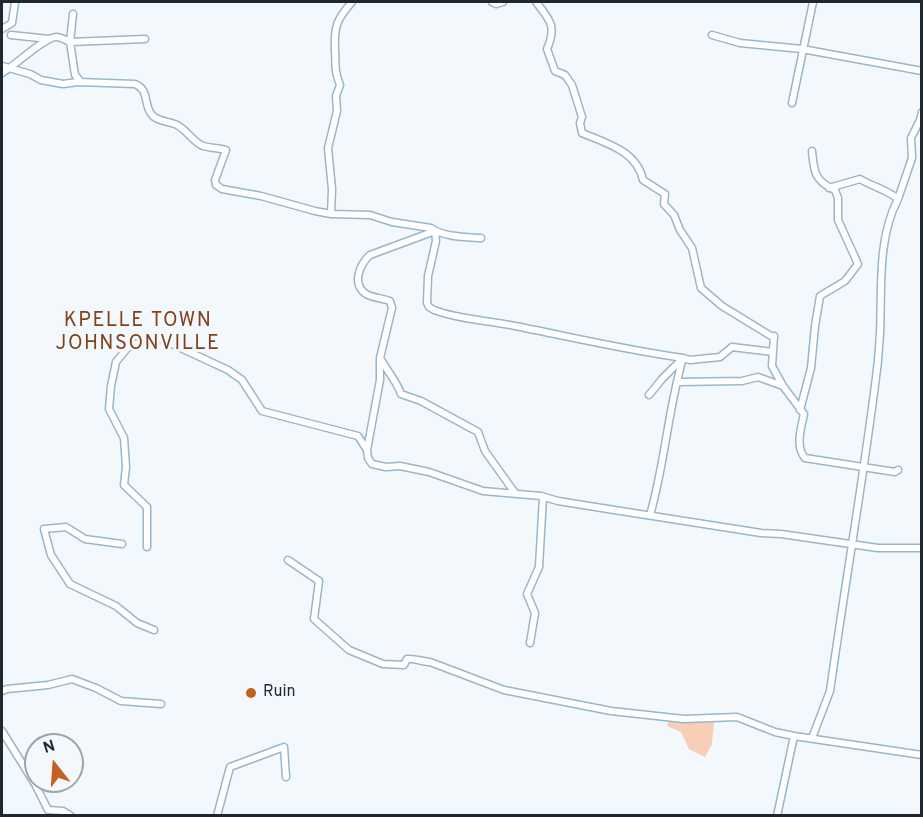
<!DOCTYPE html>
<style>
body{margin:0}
#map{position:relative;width:923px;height:817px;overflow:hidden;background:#f2f8fc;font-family:Overpass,sans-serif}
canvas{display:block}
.frame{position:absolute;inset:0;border:3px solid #1d2830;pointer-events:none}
.north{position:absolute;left:24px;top:733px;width:60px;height:60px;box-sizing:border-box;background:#f2f8fc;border:2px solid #9da5aa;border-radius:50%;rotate:343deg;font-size:16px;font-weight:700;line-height:24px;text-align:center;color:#1d2830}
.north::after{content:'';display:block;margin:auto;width:21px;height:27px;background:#c26122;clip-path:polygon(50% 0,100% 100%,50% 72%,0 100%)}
</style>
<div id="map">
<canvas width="923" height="817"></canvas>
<div class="frame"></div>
<div class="north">N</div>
</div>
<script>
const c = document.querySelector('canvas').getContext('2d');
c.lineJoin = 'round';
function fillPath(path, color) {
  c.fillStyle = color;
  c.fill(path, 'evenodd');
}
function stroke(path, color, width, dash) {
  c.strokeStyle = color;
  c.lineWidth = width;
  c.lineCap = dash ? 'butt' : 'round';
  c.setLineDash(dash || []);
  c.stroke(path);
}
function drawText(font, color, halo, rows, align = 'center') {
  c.font = font + ' Overpass,sans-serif';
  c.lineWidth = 6;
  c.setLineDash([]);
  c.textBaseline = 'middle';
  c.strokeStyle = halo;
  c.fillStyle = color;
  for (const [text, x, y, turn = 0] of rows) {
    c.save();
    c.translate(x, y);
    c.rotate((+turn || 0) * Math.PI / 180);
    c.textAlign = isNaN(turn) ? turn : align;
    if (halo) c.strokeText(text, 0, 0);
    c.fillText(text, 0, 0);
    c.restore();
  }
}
fillPath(new Path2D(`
 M 670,717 L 684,720 L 714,721 L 712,744 L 705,757 L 689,749 L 681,732 L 667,726 Z`), '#f9ceb7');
const minor = new Path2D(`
 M 492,2 L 496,4 L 503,2
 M 536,2 C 550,20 557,26 547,49 L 555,71 L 565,75 L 572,85 L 582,117 L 580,123 L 582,133 C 606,143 637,151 643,180 L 665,194 L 664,204 L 674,215 L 680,230 L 692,248 L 701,288 L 722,306 L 771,336 L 774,336 L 772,366 L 783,386
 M 73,14 L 70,42 L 145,39
 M 2,29 L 12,23 L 15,2
 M 11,35 L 49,39
 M 712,35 L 740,43 L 802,49 L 922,71
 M 2,66 L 30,74 L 41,80 L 63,84 L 78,82 L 135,84 C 150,90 143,105 152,115 C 158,122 169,121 177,125 C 187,130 193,142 203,146 C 210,148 218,148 226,150 L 215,180 L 216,185 L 222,189 L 261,196 L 315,211 L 331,214 L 370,215 L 392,222 L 431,228 C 443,237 466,237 481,238
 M 2,73 C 15,66 45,36 57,37 C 61,37 67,41 70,42 L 75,75 L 81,82
 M 792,103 L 813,2
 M 898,199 L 912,158 L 911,138 L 920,120 L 922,112
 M 331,214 L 332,189 L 328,148 L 337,111 L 336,96 L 340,85 C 334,69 336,67 335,51 C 334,27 336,20 352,2
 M 435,231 L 370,255 C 360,264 351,284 366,294 C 373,298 382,298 390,301 L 392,308 L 380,358 L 380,380 L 367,450 L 368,458 L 372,464 L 386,467 L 400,466 L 429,472 L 483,491 L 541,496 L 558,501 L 608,509 L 761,533 L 781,534 L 878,548 L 922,548
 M 435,231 L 436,241 L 428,276 L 427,303 L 429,307 L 434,310 C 460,320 488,320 515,326 C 571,337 626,350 683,358 C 668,409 665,463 650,515
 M 382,361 C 388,372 397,382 401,394 L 421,401 L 478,432 L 485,451 L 515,493
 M 677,382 L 742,381 L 758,377 L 783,386 L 804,414 C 801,428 795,447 805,458 L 895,472 L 898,470
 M 649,395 L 662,379 L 683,358 L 690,360 L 720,357 L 732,347 L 773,352
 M 800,410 L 811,368 L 815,326 L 820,296 L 845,281 L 858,264 L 838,220 L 838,198 L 835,190 C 814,181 814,171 812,151
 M 122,544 L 85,539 L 66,527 L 44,529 L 51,555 L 70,584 L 116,606 L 137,623 L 154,630
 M 147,547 L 147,507 L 124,485 L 126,467 L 124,438 L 109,409 L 111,386 L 116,362 L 129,346 L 157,337 L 228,370 L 242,380 L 262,411 L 358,436 L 367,450
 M 288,560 L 319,581 L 314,619 L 349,650 L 383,664 L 404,665 L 407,659 C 415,658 423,662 430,662 L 504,690 L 611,711 L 684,719 L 737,717 L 775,732 L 794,736 L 922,755
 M 530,643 L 535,613 L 527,594 L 539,567 L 543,497
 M 2,691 L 7,689 L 48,685 L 72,679 L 96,688 L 121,701 L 161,704
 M 2,731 L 35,784 L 48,810 L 63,811 L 71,816
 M 812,738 L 830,691 C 844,592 861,492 874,393 C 877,373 879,353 880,334 C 882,290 877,239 898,199 C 886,189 873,187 860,179 L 829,188
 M 217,816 L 230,767 L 284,747 L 286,777
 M 777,816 L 794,736`);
stroke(minor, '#99b6ca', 9);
stroke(minor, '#fff', 6);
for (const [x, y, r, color] of [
 [251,693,6,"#c26122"]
]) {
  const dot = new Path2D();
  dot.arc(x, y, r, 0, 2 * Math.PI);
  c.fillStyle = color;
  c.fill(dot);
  stroke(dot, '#f2f8fc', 2);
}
drawText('16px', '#1d2830', '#f2f8fc', [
 ["Ruin",263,693]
], 'left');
c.letterSpacing = '1.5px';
drawText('20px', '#80411b', '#f2f8fc', [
 ["KPELLE TOWN",138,322],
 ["JOHNSONVILLE",138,345]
]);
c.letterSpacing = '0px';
</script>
